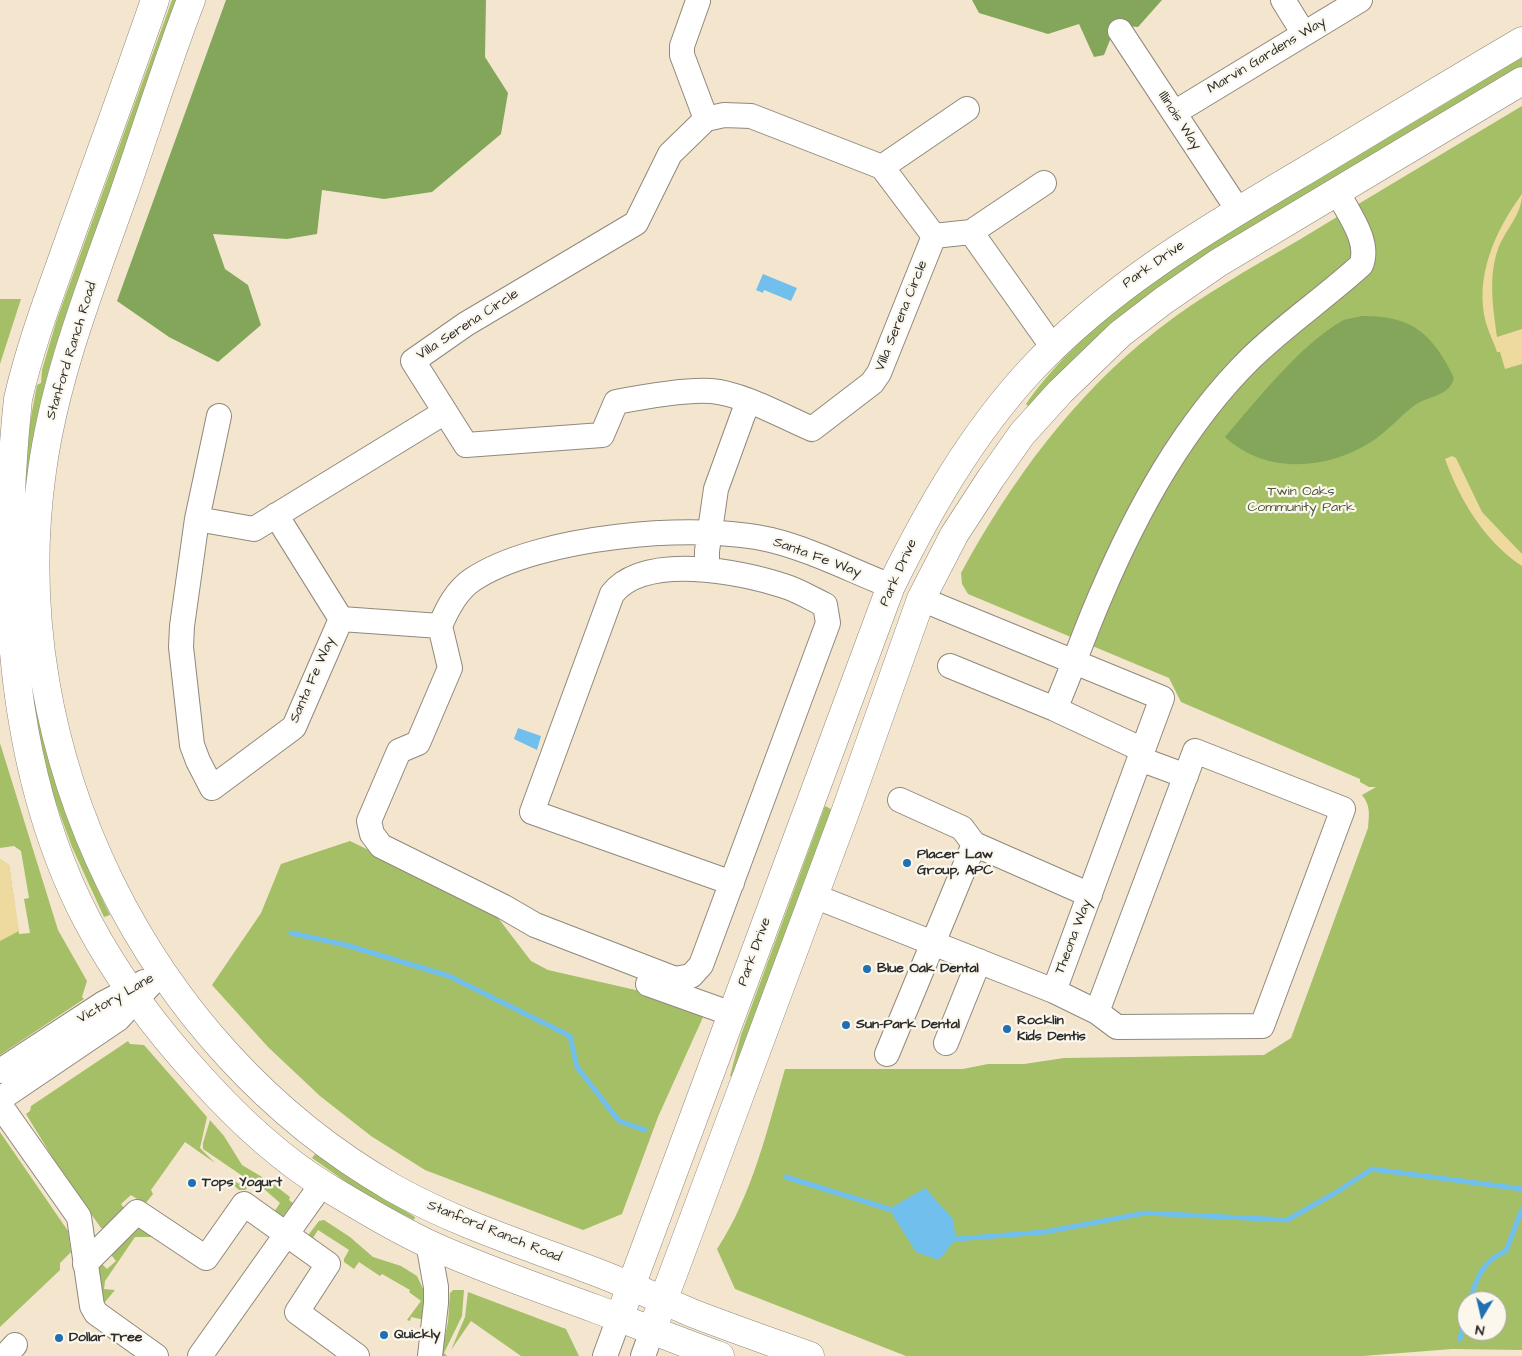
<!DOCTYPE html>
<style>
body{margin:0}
#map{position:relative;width:1522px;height:1356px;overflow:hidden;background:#f4e6ce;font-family:"Architects Daughter",sans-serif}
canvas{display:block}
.north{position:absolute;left:1457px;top:1291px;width:50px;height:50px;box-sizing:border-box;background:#fbf7ec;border:1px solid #a8a59f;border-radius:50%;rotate:189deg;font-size:14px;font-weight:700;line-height:20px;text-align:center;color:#2b2b2b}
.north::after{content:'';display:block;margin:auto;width:18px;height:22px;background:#1f6fb2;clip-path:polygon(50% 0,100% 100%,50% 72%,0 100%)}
</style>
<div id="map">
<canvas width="1522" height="1356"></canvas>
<div class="north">N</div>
</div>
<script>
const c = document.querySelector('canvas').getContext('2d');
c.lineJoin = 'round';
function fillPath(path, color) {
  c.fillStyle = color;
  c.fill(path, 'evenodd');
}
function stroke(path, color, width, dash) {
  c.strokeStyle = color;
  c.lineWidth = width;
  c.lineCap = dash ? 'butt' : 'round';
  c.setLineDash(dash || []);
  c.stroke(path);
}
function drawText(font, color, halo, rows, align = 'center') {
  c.font = font + ' "Architects Daughter",sans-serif';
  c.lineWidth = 4.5;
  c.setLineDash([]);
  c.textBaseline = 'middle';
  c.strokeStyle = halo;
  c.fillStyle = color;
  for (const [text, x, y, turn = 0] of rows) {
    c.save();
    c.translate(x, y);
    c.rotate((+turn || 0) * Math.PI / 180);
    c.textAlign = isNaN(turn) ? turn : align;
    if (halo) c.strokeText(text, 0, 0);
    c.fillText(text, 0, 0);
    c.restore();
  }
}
fillPath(new Path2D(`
 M 172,0 L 179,0 C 152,75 125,150 98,225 C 78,279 58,333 44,389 C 0,567 30,751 110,915 L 104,917 L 72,847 L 50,787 L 21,650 L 18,608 L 26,444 L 37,385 L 41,383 L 42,370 L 57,319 Z
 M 1522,57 L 1522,68 L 1029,407 L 1026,404 C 1093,310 1195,253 1292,195 C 1368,149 1445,104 1522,57 Z
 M 1522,106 L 1522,1350 L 1452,1349 L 1363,1356 L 906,1356 L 735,1289 L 717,1249 C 752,1196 767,1130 785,1069 L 963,1069 L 988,1064 L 1024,1064 L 1064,1058 L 1264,1055 L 1291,1038 L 1368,828 C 1369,815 1371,806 1362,795 L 1376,787 L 1369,787 L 1360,782 L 1360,779 L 1181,702 L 1169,678 L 968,594 L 962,584 L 961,573 C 1011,481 1073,396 1156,331 C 1200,296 1251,268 1299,240 C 1373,195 1448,150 1522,106 ZM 1467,1301 L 1497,1301 L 1497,1331 L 1467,1331 Z
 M 0,299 L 21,299 L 0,364 Z
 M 0,743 L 58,930 L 87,981 L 82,997 L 84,999 L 0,1055 L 0,859 L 9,865 L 19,934 L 30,933 L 24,899 L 29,898 L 21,851 L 14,846 L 0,848 Z
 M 825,806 L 831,809 L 828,826 L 736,1077 L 730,1076 L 741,1035 Z
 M 350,841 L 492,910 L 531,961 L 548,970 L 662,996 L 704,1015 L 658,1117 L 622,1214 L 583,1230 L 425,1170 L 371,1136 L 320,1096 L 268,1047 L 212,985 L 261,913 L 281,864 Z
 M 128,1041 L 130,1044 L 144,1045 L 207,1117 L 200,1148 L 215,1163 L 185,1142 L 151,1190 L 153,1194 L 145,1204 L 131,1195 L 121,1204 L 124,1208 L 106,1228 L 101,1228 L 59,1168 L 26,1114 L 30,1111 L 31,1106 Z
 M 210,1120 L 224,1136 L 242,1165 L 272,1183 L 290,1197 L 289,1200 L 293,1203 L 283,1217 L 274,1212 L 280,1203 L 255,1181 L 245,1190 L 239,1190 L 231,1183 L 233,1180 L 239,1184 L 244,1177 L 203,1149 L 203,1143 Z
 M 0,1132 L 68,1231 L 71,1252 L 60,1263 L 60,1270 L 0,1327 Z
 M 315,1154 L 415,1217 L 414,1220 L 366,1196 L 312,1158 Z
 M 324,1220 L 350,1237 L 373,1257 L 401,1266 L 417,1276 L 424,1291 L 425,1320 L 411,1317 L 410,1321 L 407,1320 L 421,1301 L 409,1292 L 410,1290 L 382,1274 L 380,1276 L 359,1262 L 354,1269 L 344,1262 L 344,1259 L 349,1250 L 318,1230 L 313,1238 L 309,1239 L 309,1234 L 319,1221 Z
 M 136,1227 L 140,1227 L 152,1237 L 135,1237 L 105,1281 L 104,1289 L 115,1290 L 105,1302 L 103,1302 L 96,1262 L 99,1261 L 107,1269 L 116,1261 L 108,1251 Z
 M 453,1290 L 464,1290 L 462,1316 L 444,1353 L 447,1356 L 441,1356 L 448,1322 L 450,1293 Z
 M 468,1292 L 566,1329 L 579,1356 L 521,1356 L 471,1321 L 451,1350 L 465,1317 Z`), '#a4bf66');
fillPath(new Path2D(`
 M 226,0 L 486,0 L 485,57 L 508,93 L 501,134 L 432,192 L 384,199 L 322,190 L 317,234 L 287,239 L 213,234 L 225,269 L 248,285 L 261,325 L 218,362 L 169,337 L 117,301 Z
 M 972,0 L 1162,0 L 1138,27 L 1116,25 L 1104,55 L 1094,57 L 1079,24 L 1048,34 L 979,13 Z
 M 1361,316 C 1412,315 1433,334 1454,378 C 1449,397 1429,395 1415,405 C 1400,416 1387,432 1371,442 C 1326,470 1266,475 1225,437 C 1257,400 1300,345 1342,321 C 1347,318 1355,318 1361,316 Z`), '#83a65b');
fillPath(new Path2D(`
 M 1522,194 C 1522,215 1505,230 1498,249 C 1488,277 1493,308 1497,337 L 1522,329 L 1522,364 L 1505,369 L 1500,352 L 1497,352 C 1494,343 1489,333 1486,323 C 1474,277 1495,231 1522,194 Z
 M 1452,456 L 1456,458 L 1482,512 L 1522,554 L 1522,566 C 1484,541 1460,500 1445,459 Z
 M 0,859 L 9,865 L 19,931 L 0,941 Z`), '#eeda9e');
fillPath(new Path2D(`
 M 763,274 L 797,288 L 791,301 L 764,290 L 763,293 L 756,290 Z
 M 518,728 L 541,736 L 537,750 L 514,739 Z
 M 925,1188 L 953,1219 L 956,1239 L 939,1260 L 916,1252 L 889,1209 Z`), '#71bfec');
stroke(new Path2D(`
 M 291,933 L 346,945 L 449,976 L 570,1036 L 577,1067 L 619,1121 L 645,1130
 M 786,1177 L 889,1209
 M 956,1239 L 1045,1232 L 1145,1213 L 1287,1220 L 1335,1193 L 1372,1169 L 1522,1189
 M 1470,1301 C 1476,1279 1483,1260 1506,1251 L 1522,1209
 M 1460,1339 L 1467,1311`), '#71bfec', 5);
const minor = new Path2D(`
 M 1283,0 L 1304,34
 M 698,1 L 682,46 L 682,55 L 706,119
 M 1120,31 L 1238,210
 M 1174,113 L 1360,0
 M 724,115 L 751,116 L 882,167 L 934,236 L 879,373 L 872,383 L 812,429 C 784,417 741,393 711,391 C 685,389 642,397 616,402 L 602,435 L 466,445 L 413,361 L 466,324 L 636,223 L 670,154 L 706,119 Z
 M 882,167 L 967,109
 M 971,232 L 1044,183
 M 934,236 L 971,232 L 1054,349
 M 445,412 L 254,529 L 197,519 L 182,626 L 181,647 L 192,745 L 198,761 L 212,788 L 294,727 L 341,619 L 440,626 C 447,609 456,591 472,580 C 537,536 696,522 771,540 C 812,550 852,571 891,586
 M 276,515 L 341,619
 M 197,519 L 219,416
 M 707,570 L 707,551 L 716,489 L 748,401
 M 440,626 L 450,668 L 418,743 L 399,751 L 369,821 L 372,834 L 381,846 L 504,907 L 535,925 L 675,979 L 691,976 L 701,965 L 828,623 L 825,605 C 812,599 798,590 784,586 C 740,571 644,553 612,594 L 532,812 L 732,883
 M 950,666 L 1055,709
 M 1143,750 L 1055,709 C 1071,672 1084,634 1100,597 C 1137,510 1184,424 1251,358 C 1286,324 1326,297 1361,265 C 1371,241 1347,212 1337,191
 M 1140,759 L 1186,776
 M 900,800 L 962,828 L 974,844
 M 814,896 L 1054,991 L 1162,698 L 921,599
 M 648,984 L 732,1014
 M 1054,991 L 1097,1012 L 1117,1027 L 1262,1026 L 1343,809 L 1195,751 L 1097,1012
 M 946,1043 L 979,961
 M 887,1054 L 974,844 L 1090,895
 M 0,1071 L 104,1003 L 144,982
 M 0,1099 L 118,1019 L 161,973
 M 0,1105 L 79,1217 L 92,1306 L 96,1313 L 156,1356
 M 428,1243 L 436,1287 L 436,1303 L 430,1356
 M 85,1264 L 137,1212 L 206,1258 L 244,1204 L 328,1264 L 297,1312 L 357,1356
 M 5,1356 L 15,1345
 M 200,1356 L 322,1184
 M 605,1356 L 619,1318
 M 643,1356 L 652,1331`);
const major = new Path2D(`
 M 155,0 C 128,78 100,155 72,232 C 53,286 31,342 18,399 C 0,571 5,763 87,920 C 117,977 156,1029 200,1077 C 236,1117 278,1157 325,1186 C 360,1207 396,1229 433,1246 C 486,1270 542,1289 596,1309 C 638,1325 679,1341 720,1356
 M 191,0 C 166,65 146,130 123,196 C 91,286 55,376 42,471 C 2,753 147,1047 393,1188 C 459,1225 531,1247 601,1274 C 632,1286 662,1300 692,1313 C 731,1328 771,1342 810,1356
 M 624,1305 L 891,586 C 929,509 971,435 1030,371 C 1107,288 1202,232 1298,175 C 1373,130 1447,85 1522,41
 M 657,1317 L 846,810 L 921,599 L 954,535 L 991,478 L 1022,434 L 1060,392 L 1120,334 L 1163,301 L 1218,263 L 1522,81`);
stroke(minor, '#90887c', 26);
stroke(major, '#90887c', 29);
stroke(minor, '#fff', 24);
stroke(major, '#fff', 28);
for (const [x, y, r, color] of [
 [907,863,5,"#1f6fb2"],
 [867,969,5,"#1f6fb2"],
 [846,1025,5,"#1f6fb2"],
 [1007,1029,5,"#1f6fb2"],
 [192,1183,5,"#1f6fb2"],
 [384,1335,5,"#1f6fb2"],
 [59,1338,5,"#1f6fb2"]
]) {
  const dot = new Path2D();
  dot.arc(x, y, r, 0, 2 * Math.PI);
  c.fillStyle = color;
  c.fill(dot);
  stroke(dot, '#fbf7ec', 2);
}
drawText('14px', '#2b2b2b', '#fbf7ec', [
 ["Marvin Gardens Way",1267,56,-31],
 ["Illinois Way",1179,121,57],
 ["Park Drive",1154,265,-35],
 ["Villa Serena Circle",902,316,-68],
 ["Villa Serena Circle",468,325,-33],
 ["Stanford Ranch Road",72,351,-73],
 ["Santa Fe Way",817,558,20],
 ["Park Drive",899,573,-66],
 ["Santa Fe Way",313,680,-66],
 ["Theona Way",1074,937,-69],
 ["Park Drive",755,952,-70],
 ["Victory Lane",116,999,-30],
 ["Stanford Ranch Road",494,1232,22]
]);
drawText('14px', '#4f573d', '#fbf7ec', [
 ["Twin Oaks",1301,492],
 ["Community Park",1301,508]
]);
drawText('bold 14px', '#2b2b2b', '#fbf7ec', [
 ["Placer Law",917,855],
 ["Group, APC",917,871],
 ["Blue Oak Dental",877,969],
 ["Rocklin",1017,1021],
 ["Kids Dentis",1017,1037],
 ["Sun-Park Dental",856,1025],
 ["Tops Yogurt",202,1183],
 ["Quickly",394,1335],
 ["Dollar Tree",69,1338]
], 'left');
</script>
